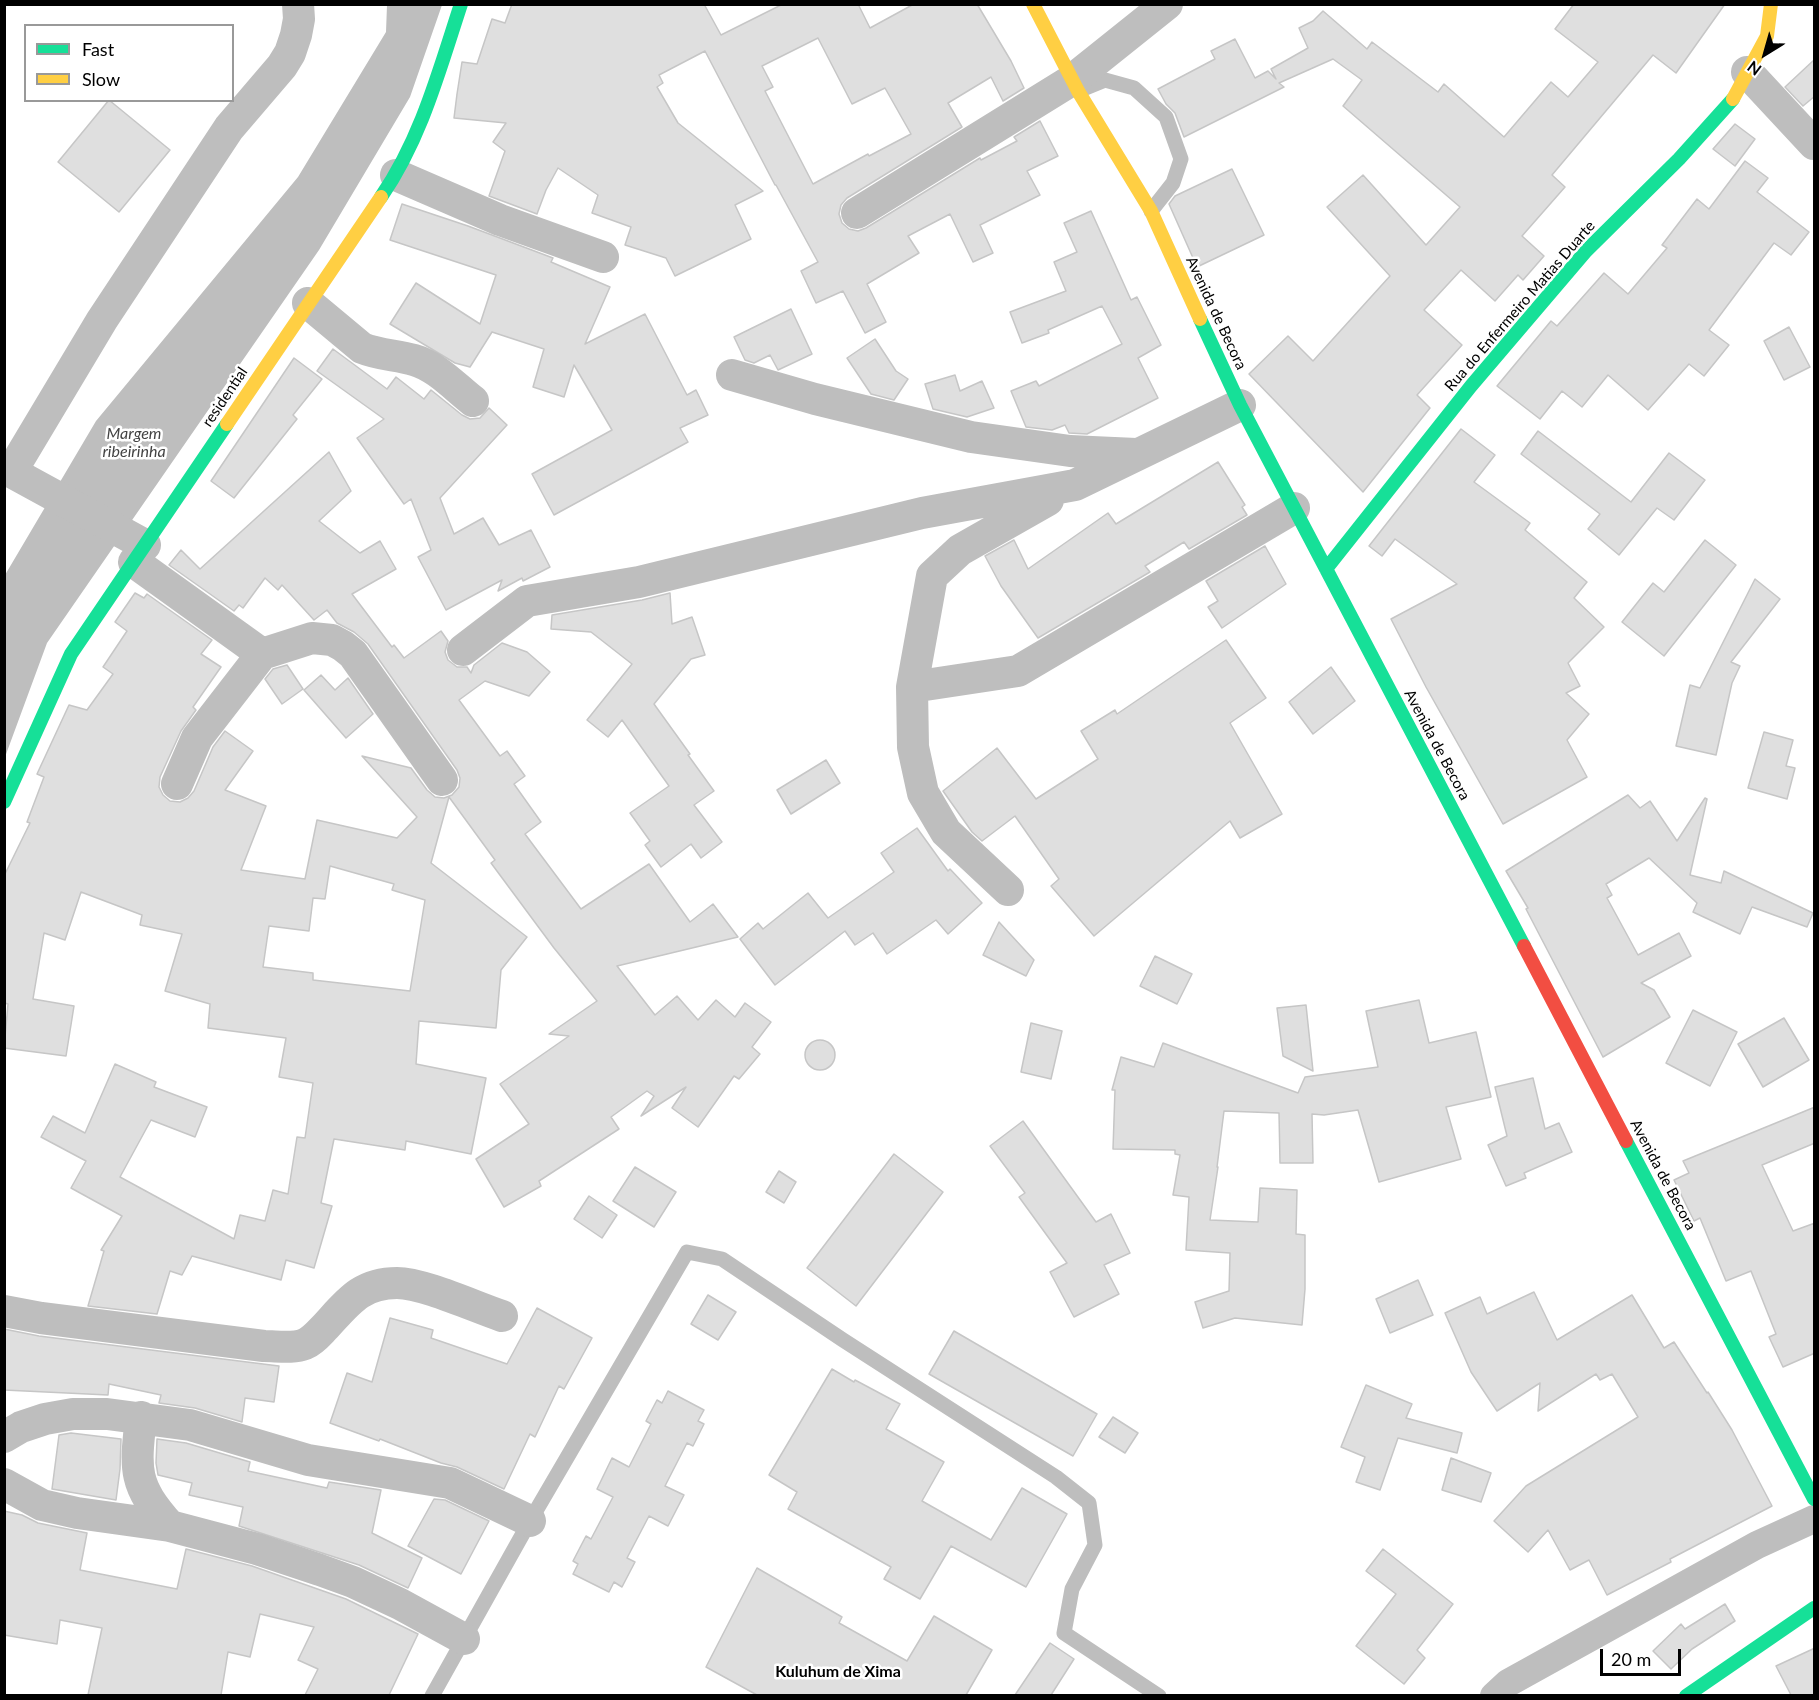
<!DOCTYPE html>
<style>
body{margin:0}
#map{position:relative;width:1819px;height:1700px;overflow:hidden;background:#fff;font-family:Lato,sans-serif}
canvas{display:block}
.frame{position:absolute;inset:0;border:6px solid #000;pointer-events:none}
.legend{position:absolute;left:24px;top:24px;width:210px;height:78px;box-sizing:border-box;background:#fff;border:2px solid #999;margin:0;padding:8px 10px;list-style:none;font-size:18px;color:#000}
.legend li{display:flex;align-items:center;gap:12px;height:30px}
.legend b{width:30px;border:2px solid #999}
.north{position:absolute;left:1735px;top:24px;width:60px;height:60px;-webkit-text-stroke:4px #fff;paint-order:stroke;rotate:217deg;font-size:16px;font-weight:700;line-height:24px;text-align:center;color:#000}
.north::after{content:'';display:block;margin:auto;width:21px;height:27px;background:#000;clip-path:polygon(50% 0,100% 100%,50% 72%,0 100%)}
.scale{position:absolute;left:1600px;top:1649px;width:81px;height:27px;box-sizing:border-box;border:3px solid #000;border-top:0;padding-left:8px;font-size:18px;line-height:21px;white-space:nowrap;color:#000;-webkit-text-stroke:4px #fff;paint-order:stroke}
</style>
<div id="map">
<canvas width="1819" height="1700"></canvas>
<div class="frame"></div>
<ul class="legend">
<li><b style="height:8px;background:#16e098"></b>Fast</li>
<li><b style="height:8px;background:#ffcf43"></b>Slow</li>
</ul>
<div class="north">N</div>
<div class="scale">20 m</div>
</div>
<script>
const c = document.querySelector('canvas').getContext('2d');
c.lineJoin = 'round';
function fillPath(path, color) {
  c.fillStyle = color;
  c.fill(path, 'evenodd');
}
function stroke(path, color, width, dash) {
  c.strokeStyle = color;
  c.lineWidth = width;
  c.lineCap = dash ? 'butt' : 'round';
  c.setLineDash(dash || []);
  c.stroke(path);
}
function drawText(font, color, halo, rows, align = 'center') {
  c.font = font + ' Lato,sans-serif';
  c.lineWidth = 5;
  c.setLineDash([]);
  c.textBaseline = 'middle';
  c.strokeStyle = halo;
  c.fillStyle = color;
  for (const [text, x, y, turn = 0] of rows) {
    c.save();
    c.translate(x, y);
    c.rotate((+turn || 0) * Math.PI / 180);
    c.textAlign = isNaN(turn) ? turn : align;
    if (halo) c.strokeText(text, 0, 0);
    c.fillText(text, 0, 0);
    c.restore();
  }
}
fillPath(new Path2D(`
 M 387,5 L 442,5 L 410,97 L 319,250 L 47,643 L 5,757 L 5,575 L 96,421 L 298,177 L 386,32 Z`), '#bebebe');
stroke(new Path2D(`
 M 1494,1696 L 1508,1683 L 1757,1545 L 1814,1519`), '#bebebe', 28);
const building = new Path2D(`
 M 512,4 L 704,4 L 721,35 L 783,4 L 858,4 L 870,28 L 914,4 L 977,4 L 1011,61 L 1024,88 L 1003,101 L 991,77 L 948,103 L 962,127 L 847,198 L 841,205 L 839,214 L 842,223 L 849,229 L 858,231 L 866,228 L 980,158 L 981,160 L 1017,141 L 1014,137 L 1040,121 L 1058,156 L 1027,171 L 1040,195 L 980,225 L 993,253 L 973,262 L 950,214 L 908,236 L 919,253 L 867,284 L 886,322 L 865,333 L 843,291 L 816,303 L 801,271 L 818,262 L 776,185 L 775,185 L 705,51 L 659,75 L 663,83 L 657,87 L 678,123 L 763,191 L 735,205 L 751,239 L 675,276 L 666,258 L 625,245 L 631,227 L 592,213 L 598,195 L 558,168 L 546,190 L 537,214 L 489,196 L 505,151 L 493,142 L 506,123 L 454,118 L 457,94 L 462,62 L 477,64 L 492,19 L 505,23 ZM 818,38 L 852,104 L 885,88 L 911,134 L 869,156 L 868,154 L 813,184 L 765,91 L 773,87 L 762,66 Z
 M 1574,4 L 1725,4 L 1676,73 L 1653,55 L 1552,175 L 1565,187 L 1522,236 L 1544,256 L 1523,280 L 1518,275 L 1495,301 L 1461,270 L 1424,310 L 1462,345 L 1417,395 L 1430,408 L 1363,492 L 1249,374 L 1288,336 L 1313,361 L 1390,276 L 1327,207 L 1363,175 L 1426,245 L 1460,207 L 1343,106 L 1362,80 L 1333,59 L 1279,83 L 1284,87 L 1184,137 L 1175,113 L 1166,104 L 1158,89 L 1215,59 L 1211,51 L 1235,39 L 1255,78 L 1268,71 L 1276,79 L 1271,69 L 1308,48 L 1299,28 L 1313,21 L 1323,11 L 1367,49 L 1372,42 L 1438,92 L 1444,84 L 1504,137 L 1551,82 L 1568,97 L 1598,62 L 1555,29 Z
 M 1815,59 L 1815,96 L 1803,106 L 1785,87 Z
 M 109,100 L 170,150 L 119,212 L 58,162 Z
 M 1735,124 L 1755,139 L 1735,166 L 1713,149 Z
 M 1745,161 L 1768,178 L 1757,192 L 1809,232 L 1791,255 L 1774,243 L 1709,330 L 1729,345 L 1704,376 L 1689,364 L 1648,410 L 1608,375 L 1582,407 L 1562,391 L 1540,419 L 1497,386 L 1551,321 L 1557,326 L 1604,273 L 1628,294 L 1667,248 L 1662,245 L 1697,199 L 1709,209 Z
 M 1232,169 L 1264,235 L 1197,267 L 1169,204 L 1175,196 Z
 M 402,204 L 468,226 L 553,258 L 551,262 L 610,287 L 585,344 L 645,314 L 687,395 L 696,390 L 708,415 L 680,428 L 688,442 L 554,515 L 532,474 L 612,430 L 574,365 L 564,397 L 533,387 L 544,349 L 492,332 L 470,367 L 455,363 L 390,324 L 416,283 L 480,324 L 496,275 L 390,240 Z
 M 1091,211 L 1131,300 L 1137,297 L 1161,345 L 1138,358 L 1158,398 L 1087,434 L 1069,433 L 1065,425 L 1052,430 L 1026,427 L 1011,391 L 1036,381 L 1039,386 L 1122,344 L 1102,306 L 1048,330 L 1049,333 L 1022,343 L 1010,312 L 1066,291 L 1054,262 L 1077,252 L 1064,223 Z
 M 791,309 L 812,354 L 778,370 L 770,355 L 754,363 L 745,360 L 734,337 Z
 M 1789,327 L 1810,367 L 1784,380 L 1764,341 Z
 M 875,339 L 896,371 L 908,379 L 894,400 L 871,394 L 847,358 Z
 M 333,349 L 387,389 L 396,377 L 424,399 L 431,390 L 462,415 L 470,419 L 480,418 L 489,408 L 507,425 L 440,498 L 454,534 L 483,518 L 499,545 L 531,530 L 550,567 L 523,581 L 522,578 L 498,591 L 502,580 L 446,610 L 418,557 L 431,550 L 411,499 L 404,504 L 357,438 L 384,419 L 317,371 Z
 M 294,358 L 322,379 L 293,415 L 297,419 L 234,498 L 211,481 Z
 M 955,375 L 960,391 L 982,381 L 994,408 L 967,417 L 933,409 L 925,384 Z
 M 1461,429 L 1495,455 L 1474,482 L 1530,523 L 1525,530 L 1587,582 L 1574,598 L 1604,627 L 1568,663 L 1580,686 L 1566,693 L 1589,714 L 1567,740 L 1587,777 L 1503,824 L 1426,687 L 1391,619 L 1457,584 L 1395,539 L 1382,556 L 1369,546 Z
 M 1538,431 L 1631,502 L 1669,453 L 1705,480 L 1674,520 L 1657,508 L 1619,555 L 1588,529 L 1600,514 L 1521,454 Z
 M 329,452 L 351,491 L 319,521 L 360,553 L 380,541 L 396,569 L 352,594 L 392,647 L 394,645 L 404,658 L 441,631 L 448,641 L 445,652 L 448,660 L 457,667 L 467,667 L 471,673 L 474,665 L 502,643 L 527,652 L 550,672 L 529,696 L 485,681 L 459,700 L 500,756 L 507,751 L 525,776 L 514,784 L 541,822 L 525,834 L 581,909 L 649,864 L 690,922 L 713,904 L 738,937 L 617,966 L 655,1015 L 677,996 L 698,1020 L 716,1000 L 735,1017 L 745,1003 L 771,1022 L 752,1047 L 760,1054 L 739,1079 L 734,1076 L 698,1127 L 672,1108 L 686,1087 L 641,1116 L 654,1096 L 647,1091 L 611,1117 L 619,1129 L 539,1181 L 541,1186 L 504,1207 L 476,1159 L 529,1124 L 500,1084 L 569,1036 L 549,1034 L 597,1001 L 554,948 L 491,863 L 495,860 L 449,797 L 431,863 L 527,937 L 501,970 L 496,1028 L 419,1021 L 416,1064 L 486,1078 L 471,1154 L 406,1141 L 405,1150 L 334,1139 L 321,1203 L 332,1206 L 314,1268 L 286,1260 L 281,1280 L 192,1256 L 182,1275 L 170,1271 L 157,1314 L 88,1306 L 104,1251 L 101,1250 L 122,1216 L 71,1188 L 86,1161 L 41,1137 L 53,1116 L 85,1133 L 115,1064 L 156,1082 L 154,1087 L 207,1107 L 195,1137 L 151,1120 L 120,1177 L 234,1239 L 240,1215 L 265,1221 L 273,1190 L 288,1194 L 297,1137 L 305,1138 L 313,1083 L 279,1077 L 286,1038 L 208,1028 L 210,1004 L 165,991 L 182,934 L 140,925 L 142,915 L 81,892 L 65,940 L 44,933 L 33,999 L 74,1006 L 66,1056 L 4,1048 L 8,1004 L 4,1003 L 4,876 L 30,823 L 27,822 L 44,777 L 37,774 L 69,705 L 87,710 L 113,674 L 103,667 L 127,631 L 115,622 L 135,593 L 144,598 L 147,594 L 212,640 L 201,654 L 221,667 L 193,707 L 196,710 L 181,731 L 160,777 L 159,787 L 163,795 L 170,801 L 180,802 L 188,798 L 194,791 L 213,747 L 225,731 L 253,751 L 225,790 L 266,806 L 241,870 L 305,879 L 317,820 L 397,838 L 417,817 L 362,756 L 411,768 L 427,790 L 435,797 L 444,798 L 452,795 L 459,787 L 460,778 L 457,770 L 368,644 L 354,632 L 337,623 L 327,610 L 314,620 L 282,585 L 278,590 L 265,578 L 243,608 L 239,605 L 234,611 L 169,565 L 181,550 L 200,569 ZM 330,866 L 394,884 L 392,890 L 425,900 L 410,991 L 313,980 L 313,973 L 263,967 L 269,926 L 309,931 L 313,898 L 325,899 Z
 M 1218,462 L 1245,505 L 1242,507 L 1247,515 L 1189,549 L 1184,542 L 1145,566 L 1150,572 L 1038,638 L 1001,586 L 985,556 L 1014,540 L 1028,569 L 1108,513 L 1116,524 Z
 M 1705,540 L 1736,565 L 1664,656 L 1622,622 L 1653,583 L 1664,592 Z
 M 1265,546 L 1286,584 L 1222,628 L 1208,607 L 1218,601 L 1206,581 Z
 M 1755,579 L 1780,599 L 1731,662 L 1740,666 L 1732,683 L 1716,755 L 1676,746 L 1690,685 L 1700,688 Z
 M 670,593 L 672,624 L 692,617 L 705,655 L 691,659 L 654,704 L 690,754 L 688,755 L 714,791 L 694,805 L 722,842 L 701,858 L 691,844 L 661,867 L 645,845 L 650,841 L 630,813 L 669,786 L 622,720 L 608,737 L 587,720 L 632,664 L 591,632 L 551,629 L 552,615 L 642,600 Z
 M 1226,640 L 1266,698 L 1230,723 L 1282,814 L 1240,838 L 1230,821 L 1094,936 L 1051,886 L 1059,879 L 1015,816 L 982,841 L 972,832 L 943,791 L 997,748 L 1036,799 L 1098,759 L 1081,731 L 1115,710 L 1117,714 Z
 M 287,665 L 303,689 L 282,704 L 265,679 L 273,669 Z
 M 1331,667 L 1355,701 L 1313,734 L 1289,702 Z
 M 321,675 L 335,690 L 348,678 L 373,714 L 346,738 L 304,690 Z
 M 1764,732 L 1793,740 L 1786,766 L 1795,768 L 1787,799 L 1748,788 Z
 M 826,760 L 840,783 L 791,814 L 777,790 Z
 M 1628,795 L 1640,808 L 1650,801 L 1677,841 L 1705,798 L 1707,799 L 1690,875 L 1721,883 L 1724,871 L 1813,913 L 1807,927 L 1752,907 L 1740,934 L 1693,912 L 1697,903 L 1649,858 L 1606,884 L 1612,895 L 1607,898 L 1638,955 L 1679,933 L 1691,956 L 1641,983 L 1654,990 L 1670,1017 L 1603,1057 L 1526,909 L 1528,908 L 1506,871 Z
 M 917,828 L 948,871 L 950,869 L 982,903 L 948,934 L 936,920 L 887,954 L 873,933 L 855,945 L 845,931 L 775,985 L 740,939 L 758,923 L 763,929 L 808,893 L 828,918 L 894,872 L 881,853 Z
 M 999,922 L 1034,960 L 1026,976 L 983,955 Z
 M 1155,956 L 1192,974 L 1177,1004 L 1140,986 Z
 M 1419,1000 L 1429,1043 L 1476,1032 L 1491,1097 L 1446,1107 L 1461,1159 L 1379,1182 L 1358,1110 L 1324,1115 L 1312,1114 L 1313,1163 L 1280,1163 L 1279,1113 L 1224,1111 L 1217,1167 L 1218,1167 L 1210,1220 L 1258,1222 L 1260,1188 L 1297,1190 L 1296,1234 L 1305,1235 L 1305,1289 L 1302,1325 L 1235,1318 L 1203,1328 L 1195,1302 L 1229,1291 L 1230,1253 L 1186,1250 L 1189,1197 L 1173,1195 L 1180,1155 L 1175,1154 L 1175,1150 L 1113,1149 L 1115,1090 L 1112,1090 L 1121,1057 L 1154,1067 L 1163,1043 L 1298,1093 L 1305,1077 L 1378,1067 L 1366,1011 Z
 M 1306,1005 L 1313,1071 L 1283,1056 L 1277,1008 Z
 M 1693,1010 L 1737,1032 L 1710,1086 L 1666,1063 Z
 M 1784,1018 L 1809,1060 L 1763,1087 L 1738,1044 Z
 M 1031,1023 L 1062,1031 L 1051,1079 L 1021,1072 Z
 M805 1055a15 15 0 1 1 30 0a15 15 0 1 1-30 0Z
 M 1533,1078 L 1545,1129 L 1559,1123 L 1572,1152 L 1524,1173 L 1526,1178 L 1506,1186 L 1488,1145 L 1507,1136 L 1495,1087 Z
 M 1815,1107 L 1815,1143 L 1762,1165 L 1793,1231 L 1815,1223 L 1815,1353 L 1783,1367 L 1769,1337 L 1776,1334 L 1751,1271 L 1726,1281 L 1700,1218 L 1694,1221 L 1674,1180 L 1689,1173 L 1683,1161 Z
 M 1023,1121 L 1096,1222 L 1111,1214 L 1130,1253 L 1104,1265 L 1119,1294 L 1074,1317 L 1050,1272 L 1067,1263 L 1019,1197 L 1025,1193 L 990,1146 Z
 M 894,1154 L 943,1192 L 856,1306 L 807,1268 Z
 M 635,1167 L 676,1192 L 654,1227 L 613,1201 Z
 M 779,1171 L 796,1182 L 784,1203 L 766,1192 Z
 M 589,1196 L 617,1215 L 602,1238 L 574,1219 Z
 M 1418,1280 L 1433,1315 L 1390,1333 L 1376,1299 Z
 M 1534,1292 L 1557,1340 L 1632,1295 L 1664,1348 L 1674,1342 L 1707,1393 L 1708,1392 L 1732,1430 L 1772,1506 L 1670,1559 L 1671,1562 L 1607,1595 L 1589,1560 L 1570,1570 L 1548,1530 L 1528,1552 L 1494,1521 L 1526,1486 L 1638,1417 L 1612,1374 L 1600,1380 L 1596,1374 L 1538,1411 L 1540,1383 L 1497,1411 L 1471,1372 L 1445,1313 L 1480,1297 L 1487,1314 Z
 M 708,1295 L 736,1312 L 718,1340 L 691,1324 Z
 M 537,1308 L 592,1338 L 564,1389 L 559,1386 L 535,1437 L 530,1434 L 504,1489 L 457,1467 L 441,1463 L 380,1439 L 379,1441 L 330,1423 L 347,1373 L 372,1382 L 390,1318 L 433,1330 L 431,1338 L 507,1364 Z
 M 4,1329 L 39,1336 L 279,1366 L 274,1402 L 245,1398 L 242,1422 L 195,1408 L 159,1403 L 161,1395 L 109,1384 L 108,1395 L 4,1390 Z
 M 954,1331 L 1097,1414 L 1073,1456 L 929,1374 Z
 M 832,1369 L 854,1382 L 855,1380 L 900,1404 L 886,1429 L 944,1462 L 922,1501 L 991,1540 L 1022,1488 L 1067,1514 L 1026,1587 L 951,1546 L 920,1599 L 884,1579 L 891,1567 L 788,1509 L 797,1492 L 769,1475 Z
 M 1366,1385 L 1412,1404 L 1406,1418 L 1462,1433 L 1457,1453 L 1398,1438 L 1380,1490 L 1356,1482 L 1365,1457 L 1341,1447 Z
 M 668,1391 L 704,1410 L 698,1421 L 704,1424 L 693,1446 L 687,1443 L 665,1486 L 684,1495 L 668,1526 L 649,1516 L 627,1558 L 635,1562 L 622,1587 L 614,1582 L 609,1592 L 573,1574 L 578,1564 L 573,1561 L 586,1536 L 591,1539 L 613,1497 L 597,1489 L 612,1458 L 629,1467 L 651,1424 L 646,1421 L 657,1400 L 662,1403 Z
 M 1113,1417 L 1138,1433 L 1125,1453 L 1099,1437 Z
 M 71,1433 L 121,1439 L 120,1469 L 116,1500 L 52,1489 L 59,1435 Z
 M 157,1439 L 186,1443 L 250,1462 L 248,1471 L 327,1488 L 329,1482 L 381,1490 L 372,1533 L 422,1558 L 408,1588 L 359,1565 L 239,1526 L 243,1507 L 189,1495 L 192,1483 L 158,1475 L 156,1463 Z
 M 1451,1458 L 1491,1473 L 1481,1502 L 1442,1490 Z
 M 434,1499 L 445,1500 L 489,1521 L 461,1574 L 408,1546 Z
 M 4,1511 L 22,1515 L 38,1523 L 87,1533 L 80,1570 L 177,1589 L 186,1549 L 252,1566 L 346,1599 L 418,1634 L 389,1695 L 305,1695 L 318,1669 L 298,1660 L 314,1627 L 260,1614 L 250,1657 L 228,1652 L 221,1695 L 88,1695 L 102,1628 L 60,1620 L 57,1644 L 4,1635 Z
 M 1383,1549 L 1453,1604 L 1417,1650 L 1425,1658 L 1404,1684 L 1356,1646 L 1396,1594 L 1366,1571 Z
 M 757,1568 L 842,1617 L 839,1623 L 907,1661 L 934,1616 L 992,1650 L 966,1695 L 757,1695 L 706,1667 Z
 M 1725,1604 L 1735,1621 L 1692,1649 L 1671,1669 L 1653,1651 L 1681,1624 L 1685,1629 Z
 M 1050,1643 L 1074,1659 L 1051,1695 L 1015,1695 Z
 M 1815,1648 L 1815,1695 L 1791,1695 L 1776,1666 Z`);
fillPath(building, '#dfdfdf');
stroke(building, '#c6c6c6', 1.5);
stroke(new Path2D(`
 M 1078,91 L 1105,80 L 1134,88 L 1166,117 L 1181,159 L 1173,183 L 1151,211
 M 432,1696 L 530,1521 L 687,1252 L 722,1259 L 843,1340 L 1056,1477 L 1089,1503 L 1095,1545 L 1072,1589 L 1064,1633 L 1159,1696`), '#bebebe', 15);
stroke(new Path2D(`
 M 1747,72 L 1814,144
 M 396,175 L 500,220 L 603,257
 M 857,213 L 1072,80 L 1167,4
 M 308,303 L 362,348 C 379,355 396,355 414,360 C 436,366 455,387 473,401
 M 732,375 L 815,399 L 971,437 L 1070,451 L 1136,454
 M 4,468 L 145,545
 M 11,472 L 102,320 L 229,128 L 282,66 L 290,53 L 296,35 L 299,19 L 298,4
 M 134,562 L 262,654
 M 463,650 L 527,601 L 639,582 L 922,513 L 1075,485 L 1240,405
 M 912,687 L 1018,671 L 1294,508
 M 177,784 L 197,738 L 262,654 L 312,638 L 332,640 L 343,646 L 353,654 L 442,780
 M 1008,890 L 946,832 L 923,793 L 913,747 L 912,687 L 932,576 L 960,550 L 1048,500
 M 4,1311 L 41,1318 L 264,1346 C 277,1346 293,1349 305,1344 C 314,1340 319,1333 326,1326 C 348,1302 361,1283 397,1283 C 423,1283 475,1307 502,1316
 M 141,1417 C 135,1470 133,1485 170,1526
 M 4,1437 L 21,1427 L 45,1419 L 73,1414 L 107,1414 L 190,1425 L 308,1460 L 450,1483 L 530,1521
 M 4,1484 L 42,1505 L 77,1513 L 170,1526 L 257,1549 L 320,1570 L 353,1582 L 400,1604 L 464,1639`), '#bebebe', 32);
stroke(new Path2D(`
 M 381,197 C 421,139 439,71 461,4
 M 1200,319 L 1240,405 L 1524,946
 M 1326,569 L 1471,386 L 1586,251 L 1679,159 L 1733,99
 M 4,802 L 71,654 L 227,424
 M 1626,1141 L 1814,1499
 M 1686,1696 L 1814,1608`), '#16e098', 14);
stroke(new Path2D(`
 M 1033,4 L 1078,91 L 1151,211 L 1200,319
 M 1733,99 L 1767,36 L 1771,4
 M 227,424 L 381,197`), '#ffcf43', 14);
stroke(new Path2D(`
 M 1524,946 L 1626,1141`), '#f24e42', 14);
drawText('15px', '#000', '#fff', [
 ["Rua do Enfermeiro Matias Duarte",1520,306,-49],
 ["Avenida de Becora",1216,313,65],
 ["residential",225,397,-56],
 ["Avenida de Becora",1437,745,62],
 ["Avenida de Becora",1663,1175,62]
]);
drawText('italic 16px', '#434343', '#fff', [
 ["Margem",134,434],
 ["ribeirinha",134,452]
]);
drawText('bold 16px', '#000', '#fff', [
 ["Kuluhum de Xima",838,1672]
]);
</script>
